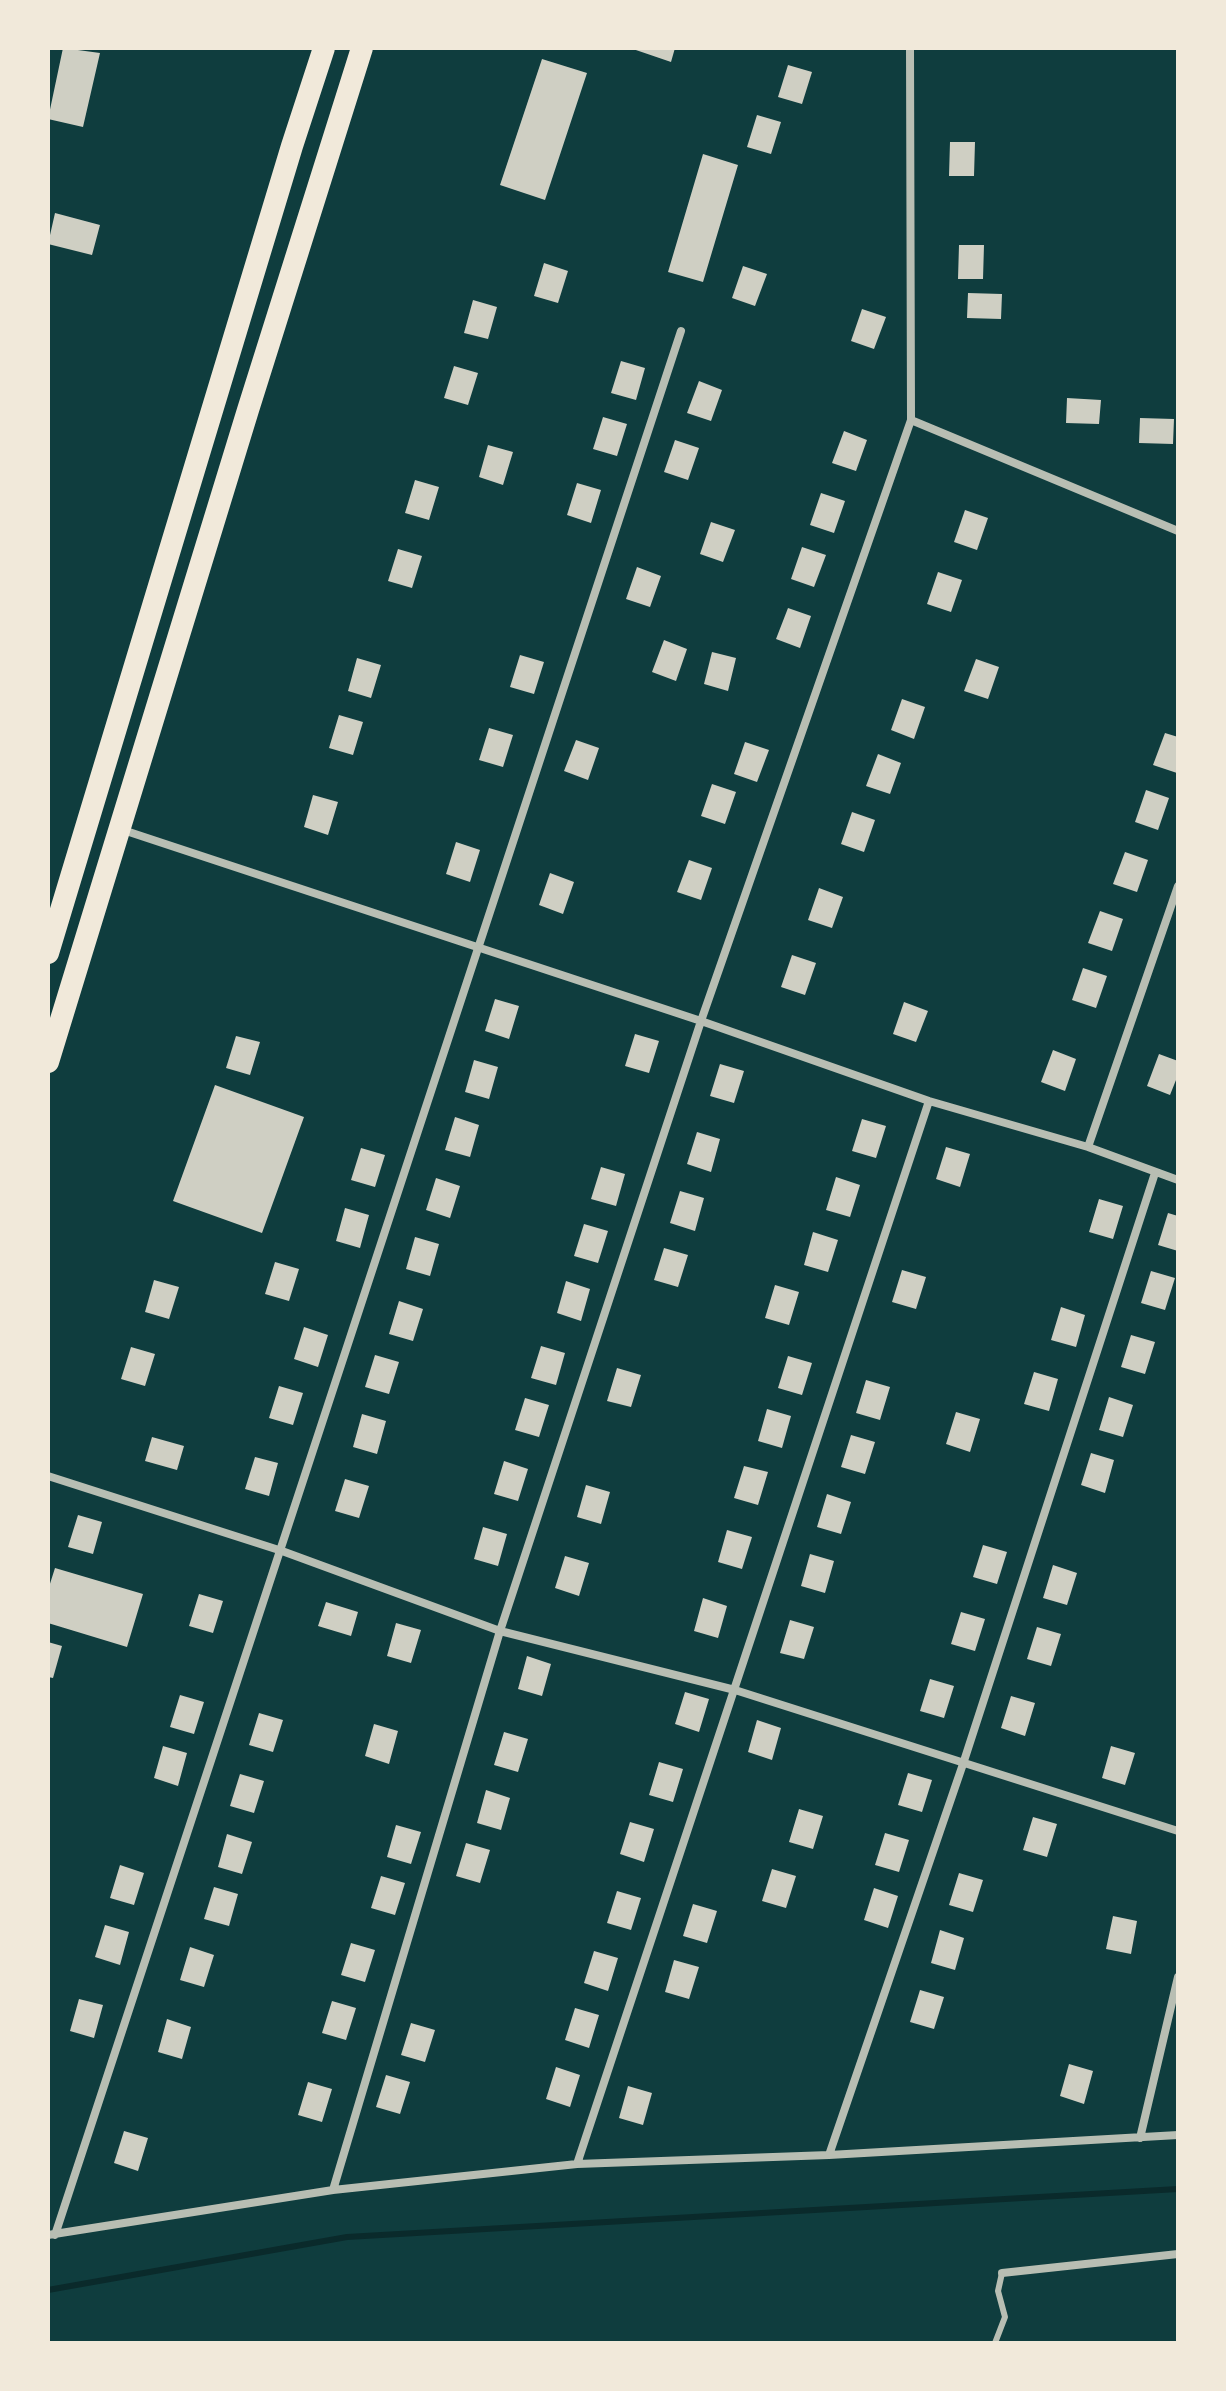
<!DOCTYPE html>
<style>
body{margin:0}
#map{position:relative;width:1226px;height:2391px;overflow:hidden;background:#0f3d3e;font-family:"DM Sans",sans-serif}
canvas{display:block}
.frame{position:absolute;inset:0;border:50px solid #f1e9da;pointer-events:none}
</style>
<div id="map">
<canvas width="1226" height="2391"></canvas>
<div class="frame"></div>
</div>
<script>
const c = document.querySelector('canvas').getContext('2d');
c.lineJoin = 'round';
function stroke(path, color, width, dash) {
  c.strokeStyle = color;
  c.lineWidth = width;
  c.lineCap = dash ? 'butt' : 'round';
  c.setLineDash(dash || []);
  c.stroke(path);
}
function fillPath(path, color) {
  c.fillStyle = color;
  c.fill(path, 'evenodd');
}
stroke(new Path2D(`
 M 48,2290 L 347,2237 L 1178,2189`), '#0a2a2b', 6);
fillPath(new Path2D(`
 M 63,48 L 100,53 L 83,127 L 48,119 Z
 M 630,48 L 675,48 L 671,62 Z
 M 542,59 L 587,73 L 545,200 L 500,185 Z
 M 788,65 L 812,72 L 802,104 L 778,97 Z
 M 757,115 L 781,122 L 771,154 L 747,147 Z
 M 950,142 L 975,142 L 974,176 L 949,176 Z
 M 703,154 L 738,165 L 703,282 L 668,272 Z
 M 55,213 L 100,225 L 92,255 L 48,244 Z
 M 959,245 L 984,245 L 983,279 L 958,279 Z
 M 544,263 L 568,271 L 558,303 L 534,296 Z
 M 743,266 L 767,274 L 755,306 L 732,298 Z
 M 968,293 L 1002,294 L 1001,319 L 967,318 Z
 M 473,300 L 497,307 L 488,339 L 464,333 Z
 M 862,309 L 886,317 L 874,349 L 851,341 Z
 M 621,361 L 645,368 L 636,400 L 611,393 Z
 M 454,366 L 478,373 L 468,405 L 444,398 Z
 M 699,381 L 722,390 L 711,421 L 687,413 Z
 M 1067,398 L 1101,400 L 1099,424 L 1066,423 Z
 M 603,417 L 627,424 L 617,456 L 593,449 Z
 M 1140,418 L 1174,419 L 1173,444 L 1139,443 Z
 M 844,431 L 867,440 L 856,471 L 832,463 Z
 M 675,440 L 699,448 L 688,480 L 664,472 Z
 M 488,445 L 513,452 L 503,485 L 479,477 Z
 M 415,480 L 439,487 L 429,520 L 405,513 Z
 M 577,483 L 601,490 L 591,523 L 567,515 Z
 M 821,493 L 845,501 L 834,533 L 810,525 Z
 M 965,510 L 988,518 L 977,550 L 954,542 Z
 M 711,522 L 735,530 L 723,562 L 700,554 Z
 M 802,547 L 826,555 L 814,587 L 791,579 Z
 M 398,549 L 422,556 L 412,588 L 388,581 Z
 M 637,567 L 661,576 L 650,607 L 626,599 Z
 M 938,572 L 962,580 L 951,612 L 927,604 Z
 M 788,608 L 811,616 L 800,648 L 776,639 Z
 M 664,640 L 687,649 L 676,681 L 652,672 Z
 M 712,652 L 736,658 L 728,691 L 704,684 Z
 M 520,655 L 544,662 L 534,694 L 510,687 Z
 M 357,658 L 381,665 L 371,698 L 348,691 Z
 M 976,659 L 999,667 L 988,699 L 964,691 Z
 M 902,699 L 925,707 L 914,739 L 891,730 Z
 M 339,715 L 363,722 L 353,755 L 329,748 Z
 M 489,728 L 513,735 L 503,767 L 479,760 Z
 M 1165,733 L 1178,737 L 1177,773 L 1153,765 Z
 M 576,740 L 599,748 L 588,780 L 564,771 Z
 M 745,742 L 769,750 L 757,782 L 734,774 Z
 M 878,754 L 901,763 L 890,794 L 866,786 Z
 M 712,784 L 736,792 L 725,824 L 701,816 Z
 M 1146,790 L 1169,798 L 1158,830 L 1135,822 Z
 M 313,795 L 338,802 L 328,835 L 304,827 Z
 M 852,812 L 875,820 L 864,852 L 841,844 Z
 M 456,842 L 480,850 L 470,882 L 446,874 Z
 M 1125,852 L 1148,860 L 1137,892 L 1113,884 Z
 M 689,860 L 712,868 L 701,900 L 677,892 Z
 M 550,873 L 574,882 L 563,914 L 539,905 Z
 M 819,888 L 843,897 L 832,928 L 808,920 Z
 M 1100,911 L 1123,919 L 1112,951 L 1088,943 Z
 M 792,955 L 816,963 L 805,995 L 781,987 Z
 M 1083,968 L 1107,976 L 1096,1008 L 1072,1000 Z
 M 495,999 L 519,1006 L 509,1039 L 485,1031 Z
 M 904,1002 L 928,1011 L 916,1042 L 893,1034 Z
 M 635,1034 L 659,1041 L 649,1073 L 625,1066 Z
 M 236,1036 L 260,1042 L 250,1075 L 226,1068 Z
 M 1053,1050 L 1076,1059 L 1065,1091 L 1041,1082 Z
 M 1159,1054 L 1178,1061 L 1178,1075 L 1170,1095 L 1147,1086 Z
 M 474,1060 L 498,1067 L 489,1099 L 465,1092 Z
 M 720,1064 L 744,1071 L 734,1103 L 710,1096 Z
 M 215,1085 L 304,1117 L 262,1233 L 173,1201 Z
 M 455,1117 L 479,1125 L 470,1157 L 445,1150 Z
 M 862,1119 L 886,1126 L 876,1158 L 852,1151 Z
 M 697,1132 L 720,1139 L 711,1172 L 687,1164 Z
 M 946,1147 L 970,1154 L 960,1187 L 936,1179 Z
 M 361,1148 L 385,1155 L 375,1187 L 351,1180 Z
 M 601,1167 L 625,1174 L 616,1206 L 591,1199 Z
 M 836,1177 L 860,1185 L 850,1217 L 826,1210 Z
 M 436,1178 L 460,1186 L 450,1218 L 426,1210 Z
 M 680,1191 L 704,1198 L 695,1231 L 670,1223 Z
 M 1099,1199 L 1123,1206 L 1113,1239 L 1089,1232 Z
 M 345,1208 L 369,1215 L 360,1248 L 336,1241 Z
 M 1168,1213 L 1178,1216 L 1178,1251 L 1158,1245 Z
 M 584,1224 L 608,1231 L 598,1263 L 574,1256 Z
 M 813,1232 L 838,1240 L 828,1272 L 804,1265 Z
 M 415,1237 L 439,1244 L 430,1276 L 406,1269 Z
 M 664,1248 L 688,1255 L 678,1287 L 654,1280 Z
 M 275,1262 L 299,1269 L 289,1301 L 265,1294 Z
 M 902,1270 L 926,1277 L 916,1309 L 892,1302 Z
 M 1151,1271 L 1175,1278 L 1165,1310 L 1141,1303 Z
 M 154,1280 L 179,1287 L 169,1319 L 145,1312 Z
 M 566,1281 L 590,1289 L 581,1321 L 557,1313 Z
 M 775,1285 L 799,1292 L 789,1325 L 765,1318 Z
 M 399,1301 L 423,1309 L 413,1341 L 389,1334 Z
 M 1061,1307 L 1085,1315 L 1076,1347 L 1051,1340 Z
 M 304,1327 L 328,1335 L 318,1367 L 294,1359 Z
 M 1131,1335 L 1155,1342 L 1145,1374 L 1121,1367 Z
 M 541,1346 L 565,1353 L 556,1385 L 531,1378 Z
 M 131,1347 L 155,1354 L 145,1386 L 121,1379 Z
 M 375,1355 L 399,1362 L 389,1394 L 365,1387 Z
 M 788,1356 L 812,1363 L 802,1395 L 778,1388 Z
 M 617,1368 L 641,1375 L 631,1407 L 607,1401 Z
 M 1034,1372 L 1058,1379 L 1049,1411 L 1024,1404 Z
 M 866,1380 L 890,1387 L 880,1420 L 856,1413 Z
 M 279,1386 L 303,1393 L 293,1425 L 269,1418 Z
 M 1109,1397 L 1133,1405 L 1123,1437 L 1099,1430 Z
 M 525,1398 L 549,1405 L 539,1437 L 515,1430 Z
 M 767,1409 L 791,1416 L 782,1448 L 758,1441 Z
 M 956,1412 L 980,1419 L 970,1452 L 946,1444 Z
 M 362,1414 L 386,1421 L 377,1454 L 353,1447 Z
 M 851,1435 L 875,1442 L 865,1474 L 841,1467 Z
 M 152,1437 L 184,1446 L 177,1470 L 145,1461 Z
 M 1091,1453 L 1114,1460 L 1105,1493 L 1081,1485 Z
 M 255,1457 L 278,1463 L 269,1496 L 245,1489 Z
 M 504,1461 L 528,1469 L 518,1501 L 494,1494 Z
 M 744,1466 L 768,1472 L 758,1505 L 734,1498 Z
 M 345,1479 L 369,1486 L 359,1518 L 335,1511 Z
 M 586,1485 L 610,1492 L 601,1524 L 577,1517 Z
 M 827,1494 L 851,1502 L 841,1534 L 817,1527 Z
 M 78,1515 L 102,1522 L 93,1554 L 68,1547 Z
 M 483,1527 L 507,1534 L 498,1566 L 474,1559 Z
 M 727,1530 L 752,1537 L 742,1569 L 718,1562 Z
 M 983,1545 L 1007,1552 L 997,1584 L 973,1577 Z
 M 810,1554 L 834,1561 L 825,1593 L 801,1586 Z
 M 565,1556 L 589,1563 L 579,1596 L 555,1588 Z
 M 1053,1565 L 1077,1573 L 1067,1605 L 1043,1598 Z
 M 55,1568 L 143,1594 L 127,1647 L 48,1623 L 48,1590 Z
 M 199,1594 L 223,1601 L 213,1633 L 189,1626 Z
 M 703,1598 L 727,1606 L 718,1638 L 694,1631 Z
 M 326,1602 L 358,1612 L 351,1636 L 318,1626 Z
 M 961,1612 L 985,1619 L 975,1651 L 951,1644 Z
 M 790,1620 L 814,1627 L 804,1659 L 780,1653 Z
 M 396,1623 L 421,1630 L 411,1663 L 387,1656 Z
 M 1037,1627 L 1061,1634 L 1051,1666 L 1027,1659 Z
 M 48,1642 L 62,1646 L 53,1678 L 48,1677 Z
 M 527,1656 L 551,1664 L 542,1696 L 518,1689 Z
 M 930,1679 L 954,1686 L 944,1718 L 920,1711 Z
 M 685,1692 L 709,1699 L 699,1732 L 675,1724 Z
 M 180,1695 L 204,1702 L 194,1734 L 170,1727 Z
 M 1011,1696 L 1035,1703 L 1025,1736 L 1001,1728 Z
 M 259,1713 L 283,1720 L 273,1752 L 249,1745 Z
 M 757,1720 L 781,1728 L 772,1760 L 748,1752 Z
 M 374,1724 L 398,1731 L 389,1764 L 365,1756 Z
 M 504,1732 L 528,1739 L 518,1772 L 494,1765 Z
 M 163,1746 L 187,1753 L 178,1786 L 154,1778 Z
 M 1111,1746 L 1135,1753 L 1125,1785 L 1102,1778 Z
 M 659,1762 L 683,1769 L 673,1802 L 649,1795 Z
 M 908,1773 L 932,1780 L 922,1812 L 898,1805 Z
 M 240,1774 L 264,1781 L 254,1813 L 230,1806 Z
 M 486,1790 L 510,1798 L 501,1830 L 477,1823 Z
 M 799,1809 L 823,1816 L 813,1849 L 789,1842 Z
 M 1033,1817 L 1057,1824 L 1047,1857 L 1023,1850 Z
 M 630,1822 L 654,1829 L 644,1862 L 620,1854 Z
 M 396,1825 L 421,1832 L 411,1864 L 387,1857 Z
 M 885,1833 L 909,1840 L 899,1872 L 875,1865 Z
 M 227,1834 L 252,1842 L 242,1874 L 218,1867 Z
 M 466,1843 L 490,1850 L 480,1883 L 456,1876 Z
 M 120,1865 L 144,1873 L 134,1905 L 110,1898 Z
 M 772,1869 L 796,1876 L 786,1908 L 762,1901 Z
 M 959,1873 L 983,1880 L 973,1912 L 949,1905 Z
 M 381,1876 L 405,1883 L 395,1915 L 371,1908 Z
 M 214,1887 L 238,1894 L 229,1926 L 204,1919 Z
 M 874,1888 L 898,1896 L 888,1928 L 864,1920 Z
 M 617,1891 L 641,1898 L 631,1930 L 607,1923 Z
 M 693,1904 L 717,1911 L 707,1943 L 683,1936 Z
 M 1113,1916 L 1137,1921 L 1131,1954 L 1106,1949 Z
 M 105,1925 L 129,1932 L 120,1965 L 95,1957 Z
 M 940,1930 L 964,1938 L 955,1970 L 931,1963 Z
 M 351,1943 L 375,1950 L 365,1982 L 341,1975 Z
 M 190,1947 L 214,1955 L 204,1987 L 180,1980 Z
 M 594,1951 L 618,1958 L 608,1991 L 584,1983 Z
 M 674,1960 L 699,1967 L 689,1999 L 665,1992 Z
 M 920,1990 L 944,1997 L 934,2029 L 910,2022 Z
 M 79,1999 L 103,2005 L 94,2038 L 70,2031 Z
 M 332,2001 L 356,2008 L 346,2040 L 322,2033 Z
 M 575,2008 L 599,2015 L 589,2048 L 565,2040 Z
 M 167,2019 L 191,2027 L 182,2059 L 158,2052 Z
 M 411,2023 L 435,2030 L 425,2062 L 401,2055 Z
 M 1069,2064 L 1093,2071 L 1084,2104 L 1060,2096 Z
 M 556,2067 L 580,2075 L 570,2107 L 546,2099 Z
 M 386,2075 L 410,2082 L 400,2114 L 376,2107 Z
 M 308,2082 L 332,2089 L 322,2122 L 298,2115 Z
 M 628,2086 L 652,2093 L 643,2125 L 619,2118 Z
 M 124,2131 L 148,2138 L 138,2171 L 114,2163 Z`), '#cfcfc3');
stroke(new Path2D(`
 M 995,2343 L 1005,2317 L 998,2291 L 1002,2273`), '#b8beb3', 6);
stroke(new Path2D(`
 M 911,420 L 1178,531
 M 120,829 L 701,1021 L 929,1101 L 1088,1147 L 1178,1180
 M 1088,1147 L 1178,886
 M 48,1476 L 282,1551 L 500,1631 L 735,1690 L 1178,1831
 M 1140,2138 L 1178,1977
 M 829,2155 L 963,1764 L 1155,1173
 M 577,2164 L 929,1101
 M 333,2190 L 500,1631 L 701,1021 L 911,420 L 910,48
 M 48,2235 L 333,2190 L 577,2164 L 829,2155 L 1178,2135
 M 55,2235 L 681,331
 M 1002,2273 L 1178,2254`), '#b8beb3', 8);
stroke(new Path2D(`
 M 48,953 L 292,146 L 324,48
 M 48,1062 L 248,410 L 362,48`), '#f1e9da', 22);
</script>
